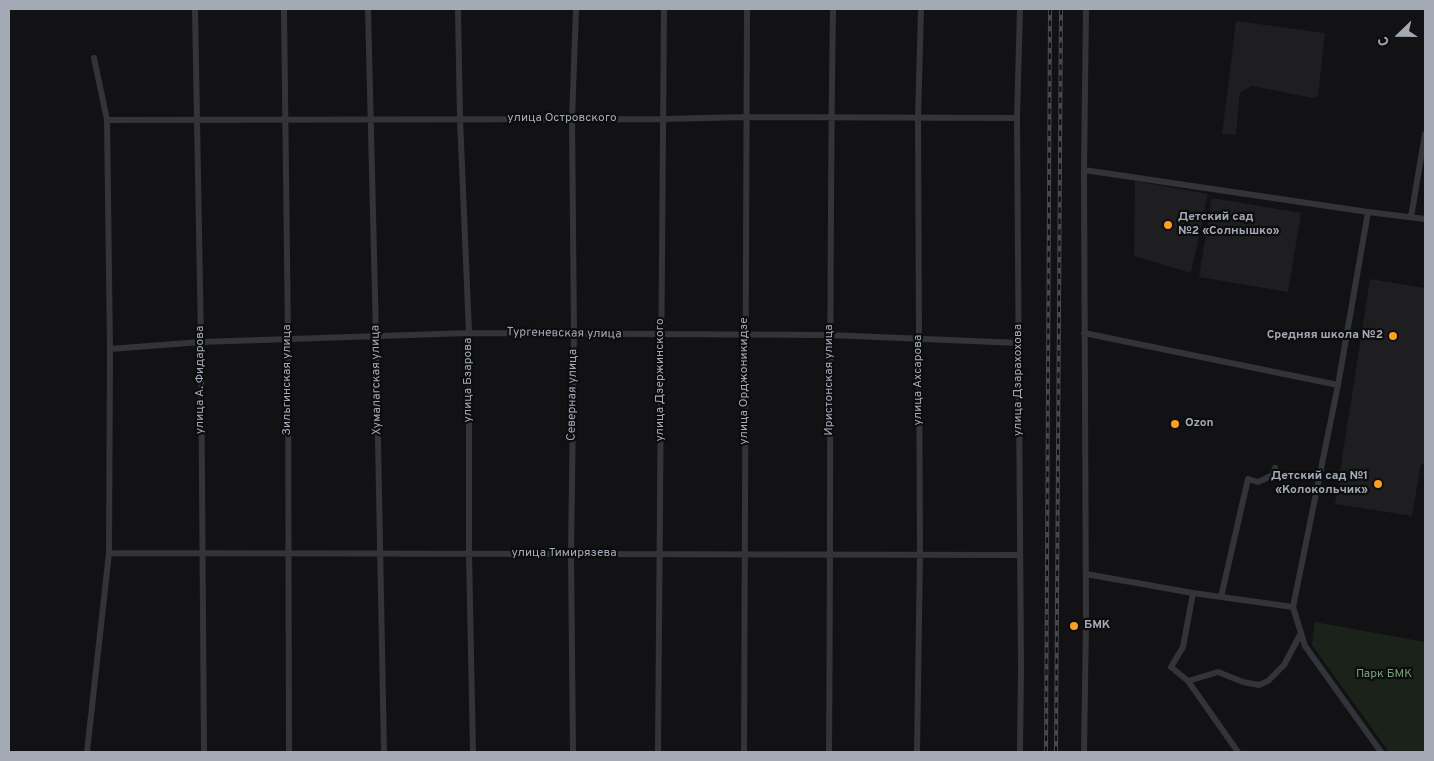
<!DOCTYPE html>
<meta charset="utf-8">
<style>
body{margin:0}
#map{position:relative;width:1434px;height:761px;overflow:hidden;background:#121214;font-family:Overpass,sans-serif}
canvas{display:block}
.frame{position:absolute;inset:0;border:10px solid #a3aab5;pointer-events:none}
.north{position:absolute;left:1374px;top:10px;width:50px;height:50px;-webkit-text-stroke:4px #0d0d0f;paint-order:stroke;rotate:248deg;font-size:14px;font-weight:700;line-height:20px;text-align:center;color:#a3aab5}
.north::after{content:'';display:block;margin:auto;width:18px;height:22px;background:#a3aab5;clip-path:polygon(50% 0,100% 100%,50% 72%,0 100%)}
</style>
<div id="map">
<canvas width="1434" height="761"></canvas>
<div class="frame"></div>
<div class="north">С</div>
</div>
<script>
const c = document.querySelector('canvas').getContext('2d');
c.lineJoin = 'round';
function fillPath(path, color) {
  c.fillStyle = color;
  c.fill(path, 'evenodd');
}
function stroke(path, color, width, dash) {
  c.strokeStyle = color;
  c.lineWidth = width;
  c.lineCap = dash ? 'butt' : 'round';
  c.setLineDash(dash || []);
  c.stroke(path);
}
function drawText(font, color, halo, rows, align = 'center') {
  c.font = font + ' Overpass,sans-serif';
  c.lineWidth = 4.5;
  c.setLineDash([]);
  c.textBaseline = 'middle';
  c.strokeStyle = halo;
  c.fillStyle = color;
  for (const [text, x, y, turn = 0] of rows) {
    c.save();
    c.translate(x, y);
    c.rotate((+turn || 0) * Math.PI / 180);
    c.textAlign = isNaN(turn) ? turn : align;
    if (halo) c.strokeText(text, 0, 0);
    c.fillText(text, 0, 0);
    c.restore();
  }
}
fillPath(new Path2D(`
 M 1236,21 L 1325,33 L 1318,96 L 1313,98 L 1252,86 L 1240,92 L 1236,135 L 1222,134 Z
 M 1135,181 L 1208,194 L 1191,273 L 1134,256 Z
 M 1212,198 L 1301,213 L 1288,292 L 1199,277 Z
 M 1370,279 L 1425,288 L 1425,464 L 1421,464 L 1412,516 L 1335,504 Z`), '#1e1e21');
fillPath(new Path2D(`
 M 1315,622 L 1425,642 L 1425,752 L 1389,752 L 1312,645 Z`), '#1a221a');
stroke(new Path2D(`
 M 195,9 L 201,342 L 204,752
 M 284,9 L 288,339 L 289,752
 M 368,9 L 376,336 L 384,752
 M 458,9 L 460,119 L 469,333 L 469,554 L 473,752
 M 1020,9 L 1017,118 L 1021,667 L 1020,752
 M 107,120 L 663,119 L 747,117 L 1017,118
 M 1084,170 L 1368,212 L 1425,219
 M 1368,212 L 1338,385 L 1293,607 L 1305,646 L 1381,752
 M 1411,217 L 1425,134
 M 1084,333 L 1338,385
 M 110,349 L 201,342 L 469,333 L 830,335 L 1019,343
 M 109,553 L 1020,555
 M 1086,574 L 1193,593 L 1293,607
 M 1193,593 L 1183,647 L 1171,667 L 1188,681 L 1238,752
 M 1221,597 L 1248,479 L 1258,482 L 1273,475 L 1275,468
 M 1188,681 L 1218,672 L 1243,682 L 1259,685 L 1268,681 L 1284,665 L 1301,633
 M 87,752 L 109,553 L 110,349 L 107,120 L 94,58
 M 573,752 L 571,554 L 574,334 L 572,119 L 576,9
 M 658,752 L 664,9
 M 744,752 L 747,9
 M 829,752 C 831,504 829,257 833,9
 M 917,752 L 920,554 L 918,118 L 921,9
 M 1084,752 L 1086,622 L 1084,170 L 1086,9`), '#333439', 6);
const rail = new Path2D(`
 M 1046,752 L 1050,9
 M 1056,752 L 1061,9`);
stroke(rail, '#46484e', 4);
stroke(rail, '#0d0d0f', 2, [5.5]);
for (const [x, y, r, color] of [
 [1168,225,5,"#fa9f24"],
 [1393,336,5,"#fa9f24"],
 [1175,424,5,"#fa9f24"],
 [1378,484,5,"#fa9f24"],
 [1074,626,5,"#fa9f24"]
]) {
  const dot = new Path2D();
  dot.arc(x, y, r, 0, 2 * Math.PI);
  c.fillStyle = color;
  c.fill(dot);
  stroke(dot, '#0d0d0f', 2);
}
drawText('12px', '#a3aab5', '#0d0d0f', [
 ["улица Островского",562,119],
 ["Тургеневская улица",564,334,1],
 ["улица А. Фидарова",201,380,-90],
 ["Зильгинская улица",288,380,-90],
 ["Хумалагская улица",377,380,-91],
 ["улица Бзарова",469,380,-90],
 ["улица Дзержинского",661,380,-90],
 ["Иристонская улица",830,380,-90],
 ["улица Ахсарова",919,380,-90],
 ["улица Дзарахохова",1019,380,-90],
 ["улица Орджоникидзе",745,381,-90],
 ["Северная улица",573,395,-89],
 ["улица Тимирязева",564,554]
]);
drawText('bold 12px', '#a3aab5', '#0d0d0f', [
 ["Детский сад",1178,218],
 ["№2 «Солнышко»",1178,232],
 ["Средняя школа №2",1383,336,"right"],
 ["Ozon",1185,424],
 ["Детский сад №1",1368,477,"right"],
 ["«Колокольчик»",1368,491,"right"],
 ["БМК",1084,626]
], 'left');
drawText('12px', '#7aa179', '#0d0d0f', [
 ["Парк БМК",1384,675]
]);
</script>
